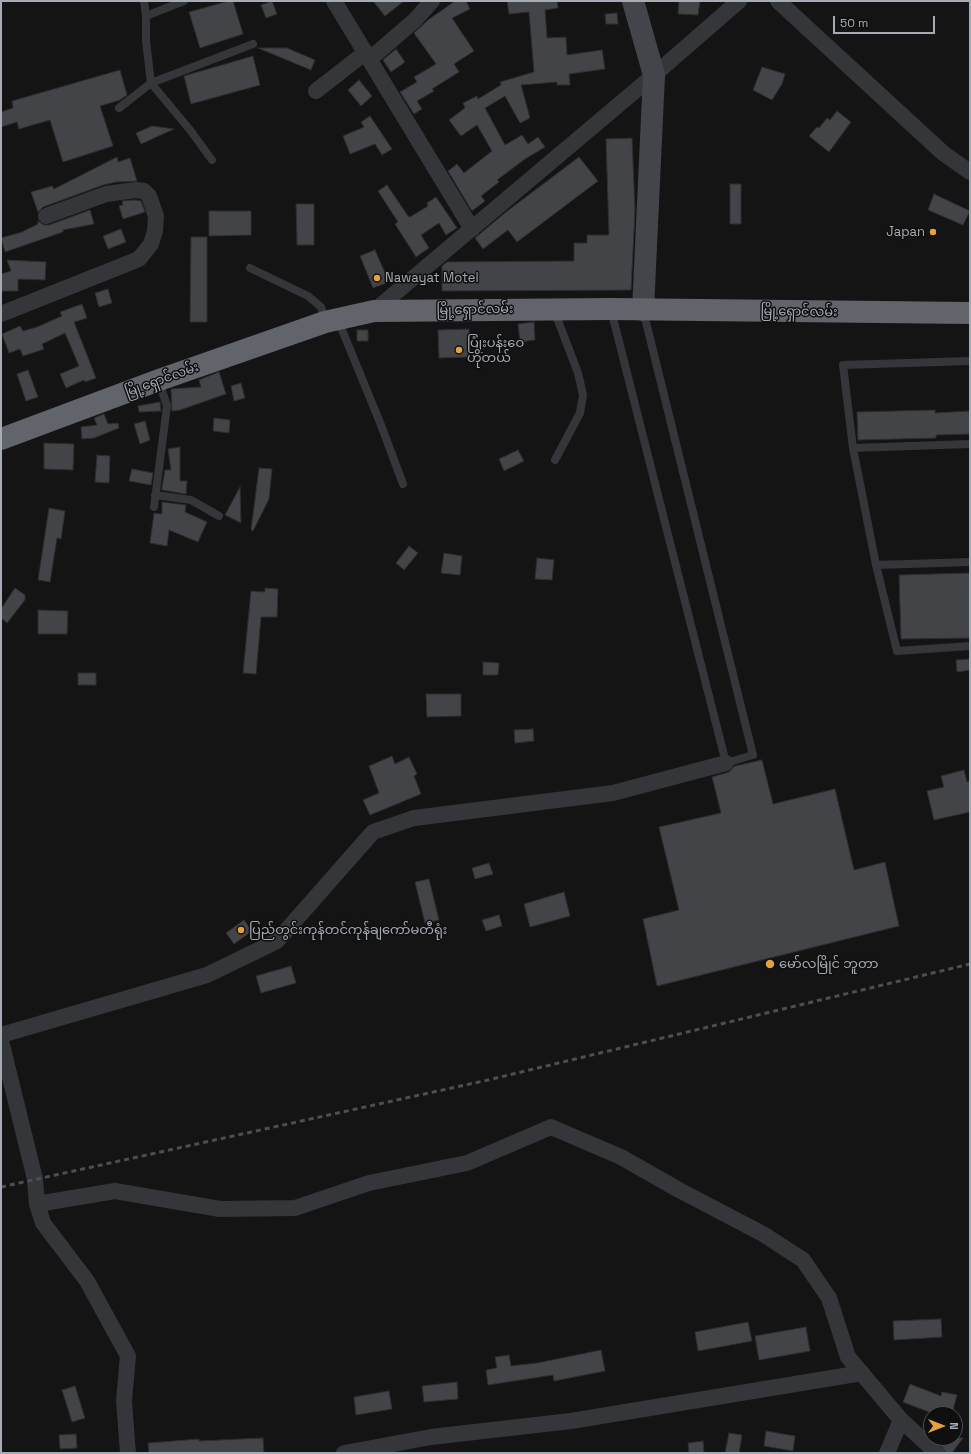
<!DOCTYPE html>
<meta charset="utf-8">
<style>
body{margin:0}
#map{position:relative;width:971px;height:1454px;overflow:hidden;background:#141415;font-family:"Space Grotesk",sans-serif}
canvas{display:block}
.frame{position:absolute;inset:0;border:2px solid #a6acb5;pointer-events:none}
.north{position:absolute;left:923px;top:1406px;width:40px;height:40px;box-sizing:border-box;background:#0f0f10;border:1px solid #4b4e52;border-radius:50%;rotate:90deg;font-size:11px;font-weight:700;line-height:16px;text-align:center;color:#a6acb5}
.north::after{content:'';display:block;margin:auto;width:14px;height:18px;background:#e5a23c;clip-path:polygon(50% 0,100% 100%,50% 72%,0 100%)}
.scale{position:absolute;left:833px;top:16px;width:102px;height:18px;box-sizing:border-box;border:2px solid #a6acb5;border-top:0;padding-left:5px;font-size:12px;line-height:14px;white-space:nowrap;color:#a6acb5;-webkit-text-stroke:3px #0f0f10;paint-order:stroke}
</style>
<div id="map">
<canvas width="971" height="1454"></canvas>
<div class="frame"></div>
<div class="north">N</div>
<div class="scale">50 m</div>
</div>
<script>
const ctx = document.querySelector('canvas').getContext('2d');
ctx.lineJoin = 'round';
function fill(path, color) {
  ctx.fillStyle = color;
  ctx.fill(path, 'evenodd');
}
function toPath(rows) {
  const path = new Path2D();
  for (const r of rows) {
    path.moveTo(r[0], r[1]);
    for (let i = 2; i < r.length; i += 2) path.lineTo(r[i], r[i + 1]);
  }
  return path;
}
function stroke(path, color, width, dash) {
  ctx.strokeStyle = color;
  ctx.lineWidth = width;
  ctx.lineCap = dash ? 'butt' : 'round';
  ctx.setLineDash(dash || []);
  ctx.stroke(path);
}
function write(font, color, halo, rows, align = 'center') {
  ctx.font = font + ' "Space Grotesk","Noto Sans Myanmar",sans-serif';
  ctx.lineWidth = 3;
  ctx.setLineDash([]);
  ctx.textBaseline = 'middle';
  ctx.strokeStyle = halo;
  ctx.fillStyle = color;
  for (const [text, x, y, turn = 0] of rows) {
    ctx.save();
    ctx.translate(x, y);
    ctx.rotate((+turn || 0) * Math.PI / 180);
    ctx.textAlign = isNaN(turn) ? turn : align;
    if (halo) ctx.strokeText(text, 0, 0);
    ctx.fillText(text, 0, 0);
    ctx.restore();
  }
}
const building = toPath([
 [229,1,233,1,243,34,200,48,189,12,229,1],
 [272,1,277,14,266,18,261,5,272,1],
 [373,1,404,1,385,16,373,1],
 [455,1,466,1,470,9,452,18,474,51,454,64,459,72,432,89,434,91,417,101,422,109,414,114,400,92,417,82,414,77,436,64,414,33,428,20,455,1],
 [507,1,557,1,558,8,545,10,547,38,566,37,567,55,602,50,605,69,569,74,570,85,557,85,557,82,521,85,530,118,520,123,505,96,485,108,505,145,522,135,528,144,538,137,545,147,525,159,497,180,499,182,481,196,485,201,472,211,448,171,457,164,464,173,492,151,477,125,461,136,449,120,465,108,463,103,477,96,478,99,501,85,500,82,534,72,529,12,509,14,507,1],
 [679,1,700,1,698,15,678,14,679,1],
 [617,13,618,24,606,24,605,14,617,13],
 [258,48,287,48,315,60,311,70,258,48],
 [396,49,405,62,391,72,383,60,396,49],
 [253,56,260,85,191,104,184,76,253,56],
 [762,67,785,74,782,84,772,100,753,90,762,67],
 [120,70,127,95,120,100,100,106,113,146,63,162,50,120,19,129,17,122,1,127,1,112,13,108,12,101,120,70],
 [359,80,372,96,361,106,348,90,359,80],
 [837,111,851,122,829,152,809,136,817,127,819,128,827,118,830,120,837,111],
 [370,116,392,149,382,155,375,144,350,154,343,136,364,127,361,122,370,116],
 [152,126,174,129,141,144,136,133,152,126],
 [632,138,635,211,631,290,442,291,442,266,447,262,574,261,574,243,587,243,587,235,609,235,606,139,632,138],
 [117,157,118,162,130,158,137,181,116,182,103,185,43,207,38,212,31,192,52,186,54,189,117,157],
 [579,157,598,181,517,242,508,230,483,249,475,238,506,212,579,157],
 [730,184,741,184,741,224,730,224,730,184],
 [387,185,408,216,410,217,428,206,427,203,436,197,457,228,446,235,439,223,421,235,429,248,416,257,395,224,398,222,378,191,387,185],
 [934,194,970,211,963,225,928,210,934,194],
 [136,200,141,201,145,212,123,219,119,206,123,205,122,201,136,200],
 [296,204,314,204,314,245,297,245,296,204],
 [90,210,94,224,63,230,63,232,5,252,1,238,22,232,38,224,38,221,44,225,49,225,90,210],
 [209,211,251,211,251,235,209,236,209,211],
 [121,229,126,242,108,249,103,236,121,229],
 [191,237,207,237,207,322,190,322,191,237],
 [375,250,389,282,373,288,360,256,375,250],
 [7,260,46,262,45,280,18,279,18,291,1,291,1,274,11,271,7,260],
 [108,289,112,303,99,307,95,293,108,289],
 [82,304,87,318,74,322,96,378,85,382,84,380,66,388,60,374,79,366,65,333,42,344,44,349,23,356,20,349,9,353,2,334,20,326,23,331,37,327,62,316,60,312,82,304],
 [534,322,535,340,520,342,518,324,534,322],
 [469,329,470,357,439,358,438,330,469,329],
 [357,330,368,330,368,341,357,341,357,330],
 [28,370,38,397,26,401,17,374,28,370],
 [219,372,226,394,180,410,172,411,171,389,201,387,199,380,219,372],
 [241,383,245,398,234,401,231,386,241,383],
 [160,402,161,411,139,412,138,406,160,402],
 [935,410,935,413,970,411,970,434,936,435,936,438,858,440,857,412,935,410],
 [104,414,108,424,118,423,119,428,94,438,82,439,81,427,97,425,94,418,104,414],
 [214,418,230,420,229,433,213,431,214,418],
 [145,421,150,440,140,444,134,424,145,421],
 [44,443,74,444,73,470,44,469,44,443],
 [180,447,180,481,187,481,186,494,162,490,162,487,165,470,171,470,168,449,180,447],
 [518,450,524,461,504,471,499,459,518,450],
 [97,455,110,456,109,483,95,482,97,455],
 [259,468,272,469,269,499,253,531,251,530,259,468],
 [132,469,153,473,151,485,129,481,132,469],
 [240,487,241,523,225,515,240,487],
 [162,502,186,505,185,512,207,522,198,542,169,530,167,546,150,543,154,513,162,514,162,502],
 [49,508,65,511,61,539,57,538,50,582,38,580,49,508],
 [409,546,418,553,404,570,396,563,409,546],
 [444,553,462,556,460,575,441,573,444,553],
 [537,558,554,560,552,580,535,579,537,558],
 [970,573,970,638,901,639,899,575,970,573],
 [15,588,25,595,25,600,7,623,1,618,1,609,15,588],
 [265,588,278,589,277,617,261,617,256,674,243,673,251,591,265,592,265,588],
 [38,610,68,611,67,634,38,634,38,610],
 [970,659,970,670,957,672,956,660,970,659],
 [483,662,499,663,498,675,483,675,483,662],
 [78,673,96,673,96,685,78,685,78,673],
 [426,694,461,694,461,716,427,717,426,694],
 [533,729,534,741,515,743,514,730,533,729],
 [392,756,395,764,409,757,417,774,414,776,421,794,370,815,363,800,379,793,369,766,392,756],
 [762,760,773,804,835,789,854,870,885,862,899,926,657,986,643,919,679,910,659,827,721,813,712,777,729,772,735,766,762,760],
 [964,770,967,782,970,781,970,812,934,820,927,791,944,787,941,776,964,770],
 [489,863,493,874,475,879,472,868,489,863],
 [429,879,439,920,425,923,415,882,429,879],
 [564,892,570,916,530,927,524,904,564,892],
 [499,915,502,926,486,931,482,920,499,915],
 [244,920,252,931,234,944,226,933,244,920],
 [291,966,296,983,261,993,256,976,291,966],
 [941,1319,942,1337,894,1340,893,1321,941,1319],
 [748,1322,752,1341,698,1351,695,1332,748,1322],
 [806,1327,810,1351,759,1360,755,1336,806,1327],
 [601,1350,605,1371,554,1381,553,1375,488,1385,486,1370,497,1368,495,1357,509,1355,511,1366,537,1363,601,1350],
 [457,1382,458,1399,424,1402,422,1386,457,1382],
 [910,1384,941,1396,942,1392,957,1395,952,1414,934,1414,903,1402,910,1384],
 [75,1386,85,1418,72,1422,62,1390,75,1386],
 [389,1391,392,1409,356,1415,354,1397,389,1391],
 [766,1431,795,1436,793,1451,764,1446,766,1431],
 [729,1433,742,1435,739,1453,725,1453,729,1433],
 [76,1434,77,1448,60,1449,59,1435,76,1434],
 [263,1438,264,1453,149,1453,148,1443,199,1439,199,1441,263,1438],
 [944,1438,963,1438,952,1453,946,1453,940,1443,944,1438],
 [703,1441,704,1453,689,1453,688,1443,703,1441]
]);
fill(building, '#434448');
stroke(building, '#2e2e31', 1);
stroke(toPath([
 [144,1,146,16,146,41,151,83,190,130,212,160],
 [146,16,184,1],
 [119,108,151,83,253,44],
 [250,268,308,296,321,307,325,320],
 [554,310,578,373,583,395,580,413,555,460],
 [611,310,726,763,753,755,643,310],
 [338,320,381,425,403,484],
 [970,361,843,365,853,448,876,565,897,651,970,646],
 [853,448,970,444],
 [155,495,191,500,219,516],
 [154,507,167,406,159,381],
 [876,565,970,562]
]), '#35363a', 8);
stroke(toPath([
 [334,1,472,229],
 [778,1,943,153,970,172],
 [370,59,415,20,432,1],
 [316,91,366,52],
 [374,311,654,75,739,1],
 [1,314,139,259,151,244,155,231,156,216,149,196,144,191,136,190,106,194,46,216],
 [1,1035,207,975,277,941,373,832,414,818,613,793,726,763],
 [1,1041,35,1179,37,1204,43,1223,87,1281,128,1356,124,1401,128,1453],
 [37,1204,115,1191,220,1209,295,1208,369,1183,467,1163,551,1127,621,1157,679,1190,763,1234,803,1260,829,1298,848,1357,901,1420],
 [344,1453,431,1437,571,1421,862,1373],
 [887,1453,901,1420,937,1453]
]), '#35363a', 16);
stroke(toPath([
 [633,1,654,75,643,310]
]), '#43454a', 22);
stroke(toPath([
 [1,439,159,380,325,322,374,311,611,309,970,313]
]), '#61646b', 22);
stroke(toPath([
 [1,1187,488,1080,970,964]
]), '#4c4e53', 3, [5, 4]);
for (const [x, y, r, color] of [
 [933,232,4,"#e5a23c"],
 [377,278,4,"#e5a23c"],
 [459,350,4,"#e5a23c"],
 [241,930,4,"#e5a23c"],
 [770,964,5,"#e5a23c"]
]) {
  const dot = new Path2D();
  dot.arc(x, y, r, 0, 2 * Math.PI);
  ctx.fillStyle = color;
  ctx.fill(dot);
  stroke(dot, '#0f0f10', 1.5);
}
write('13px', '#a6acb5', '#0f0f10', [
 ["Japan",925,232,"right"],
 ["Nawayat Motel",385,278],
 ["ပြုံးပန်းဝေ",467,343],
 ["ဟိုတယ်",467,358],
 ["ပြည်တွင်းကုန်တင်ကုန်ချကော်မတီရုံး",249,930],
 ["မော်လမြိုင် ဘူတာ",779,964]
], 'left');
write('13px', '#a6acb5', '#0f0f10', [
 ["မြို့ရှောင်လမ်း",475,310,-1],
 ["မြို့ရှောင်လမ်း",799,312,1],
 ["မြို့ရှောင်လမ်း",162,380,-20]
]);
</script>
